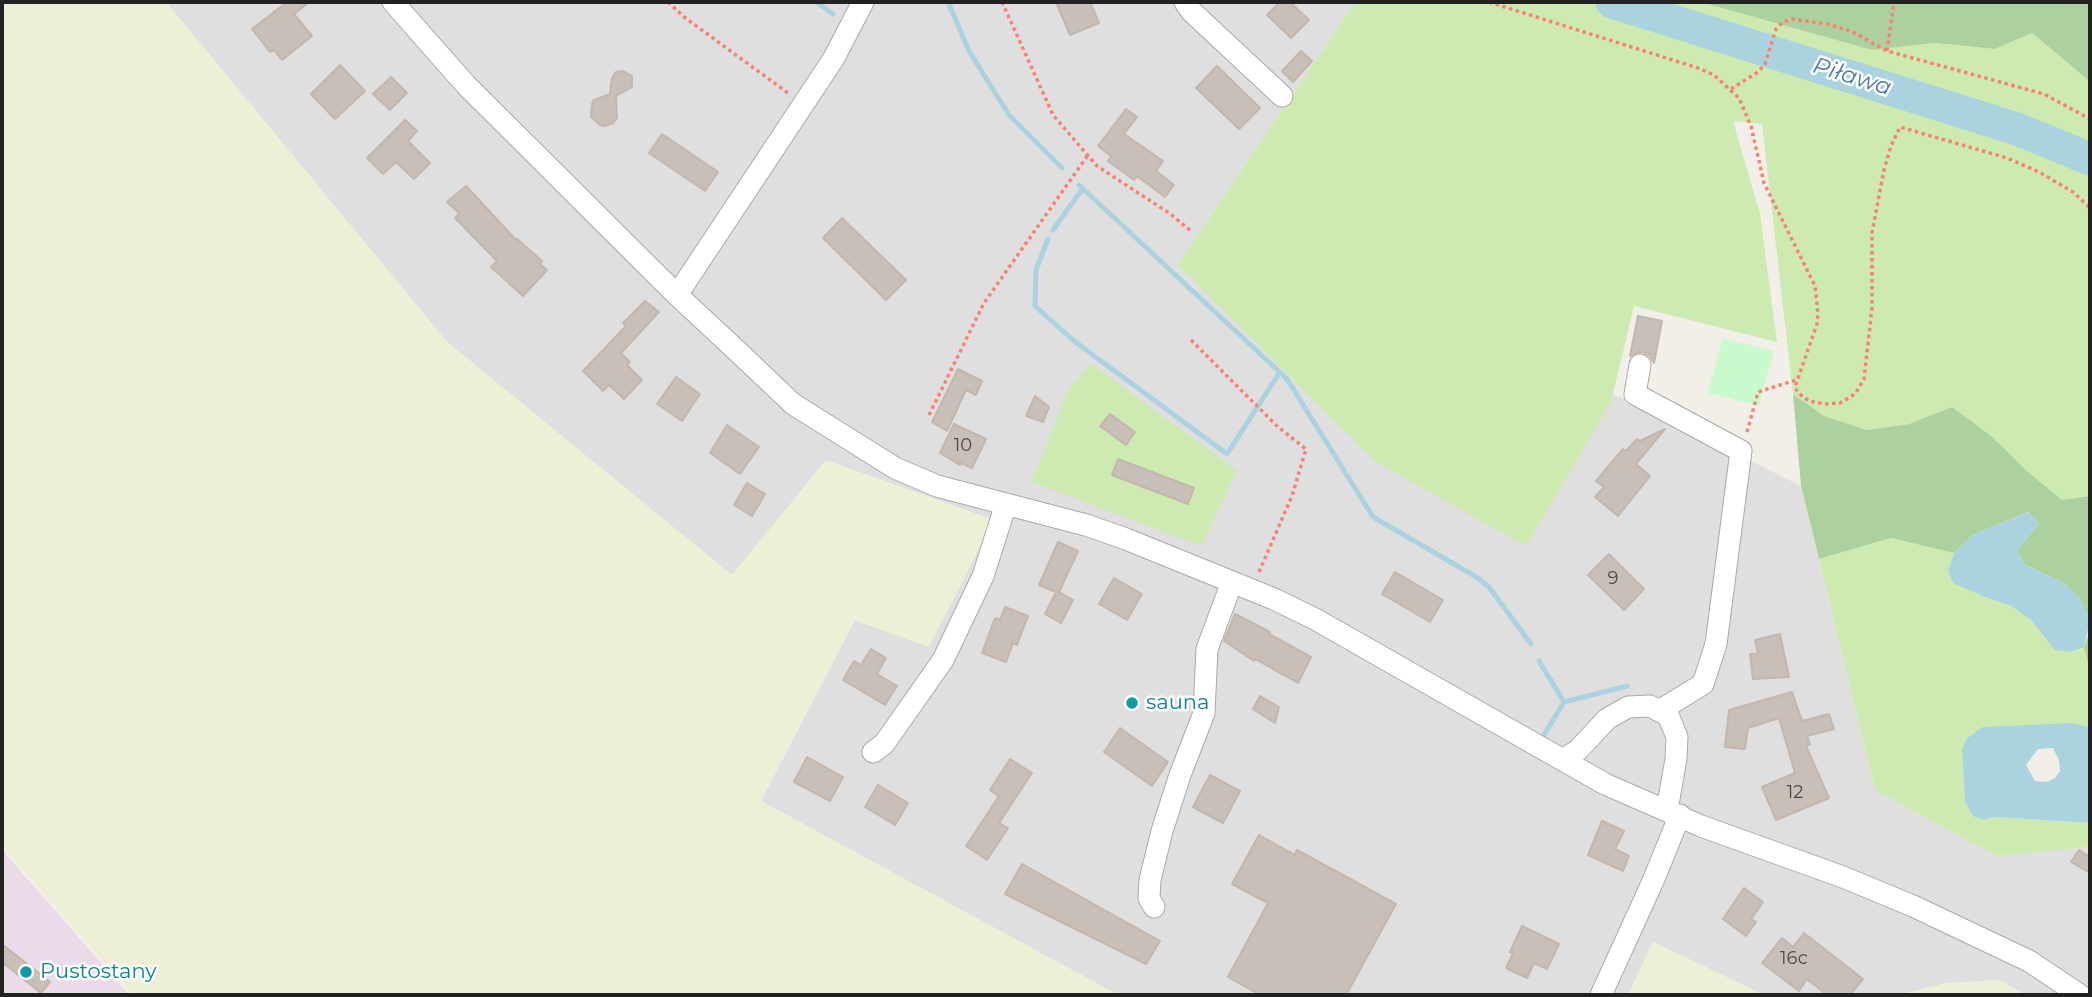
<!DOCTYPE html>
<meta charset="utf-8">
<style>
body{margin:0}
#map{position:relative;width:2092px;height:997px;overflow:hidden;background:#f2efe9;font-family:Montserrat,sans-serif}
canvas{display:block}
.frame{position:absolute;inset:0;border:4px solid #222;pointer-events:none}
</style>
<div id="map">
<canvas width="2092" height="997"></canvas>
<div class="frame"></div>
</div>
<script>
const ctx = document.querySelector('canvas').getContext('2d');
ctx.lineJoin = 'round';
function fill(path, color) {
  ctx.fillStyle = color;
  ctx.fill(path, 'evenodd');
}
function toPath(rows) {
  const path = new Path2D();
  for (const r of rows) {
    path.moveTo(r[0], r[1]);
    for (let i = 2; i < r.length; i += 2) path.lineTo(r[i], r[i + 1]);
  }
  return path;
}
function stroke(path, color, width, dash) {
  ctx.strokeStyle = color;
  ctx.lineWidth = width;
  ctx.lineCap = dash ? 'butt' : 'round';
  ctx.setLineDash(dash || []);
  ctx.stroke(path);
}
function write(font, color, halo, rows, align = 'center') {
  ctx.font = font + ' Montserrat,sans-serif';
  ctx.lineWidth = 5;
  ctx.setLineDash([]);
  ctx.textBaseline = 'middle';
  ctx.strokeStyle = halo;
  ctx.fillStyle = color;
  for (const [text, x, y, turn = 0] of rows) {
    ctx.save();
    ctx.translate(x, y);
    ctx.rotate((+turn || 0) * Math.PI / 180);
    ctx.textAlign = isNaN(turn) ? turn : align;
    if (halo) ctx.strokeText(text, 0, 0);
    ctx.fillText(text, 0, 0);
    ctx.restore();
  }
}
fill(toPath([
 [166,2,1355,2,1178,265,1412,332,1632,401,1801,486,1875,790,1997,856,2090,847,2090,995,2025,995,2000,980,1947,983,1899,995,1764,995,1653,942,1628,995,1118,995,761,801,855,620,826,460,732,576,447,342]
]), '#e0dfdf');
fill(toPath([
 [2,850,129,995,2,995]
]), '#ebdbe8');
fill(toPath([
 [2,2,166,2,447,342,732,575,826,460,994,520,929,647,854,620,761,801,1118,995,133,995,2,846],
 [1653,942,1764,995,1628,995],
 [2000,980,2025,995,1899,995,1947,983]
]), '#eef0d5');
fill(toPath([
 [1355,2,1700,2,1872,50,1935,43,1995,49,2032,33,2088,80,2090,86,2090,496,2062,500,1952,407,1909,424,1867,430,1824,416,1793,394,1762,124,1733,121,1760,214,1777,342,1634,306,1611,402,1526,546,1376,462,1178,265],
 [1090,363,1237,471,1201,546,1032,482,1068,391],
 [1891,538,1954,553,1948,571,1985,597,2011,606,2031,620,2047,640,2071,652,2084,647,2090,672,2090,733,2088,727,1974,733,1967,738,1962,749,1965,802,1984,820,1995,817,2090,823,2090,847,1997,856,1875,790,1819,559]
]), '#cdebb0');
fill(toPath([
 [1700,2,2090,2,2090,86,2088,80,2032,33,1995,49,1935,43,1872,50],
 [1793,394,1824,416,1867,430,1909,424,1952,407,1991,436,2026,470,2062,500,2090,496,2090,672,2084,647,2089,633,2065,584,2024,564,2017,550,2039,523,2028,512,1973,535,1954,553,1891,538,1819,559,1801,486]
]), '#add19e');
fill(toPath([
 [1723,338,1774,351,1759,406,1708,393]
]), '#c8facc');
fill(toPath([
 [2028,512,2039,523,2017,550,2024,564,2065,584,2081,600,2090,620,2084,647,2071,652,2055,650,2031,620,2011,606,1985,597,1953,583,1948,571,1954,553,1973,535],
 [2072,723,2088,727,2090,733,2090,823,1995,817,1984,820,1973,816,1965,802,1962,749,1967,738,1983,727],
 [2053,748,2059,760,2060,771,2055,778,2047,782,2035,781,2026,765,2038,749]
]), '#aad3df');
stroke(toPath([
 [480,2,482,2],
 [816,2,833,14],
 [948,2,969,51,1009,115,1062,168],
 [1079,185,1287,379,1373,517,1478,578,1489,587,1531,644],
 [1053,230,1083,188],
 [1048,239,1036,270,1035,306,1074,341,1227,454,1280,372],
 [1539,661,1564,702,1627,686],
 [1544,735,1564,702]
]), '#aad3df', 5);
stroke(toPath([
 [1612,2,2017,129,2090,159]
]), '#aad3df', 33);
const building = toPath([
 [287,2,309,2,294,14,312,36,282,60,274,50,270,52,252,29,287,2],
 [1056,2,1090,2,1099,23,1070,35,1056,2],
 [1280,2,1290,2,1309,20,1291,38,1267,15,1280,2],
 [1301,51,1312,61,1293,82,1282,71,1301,51],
 [340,65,365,91,335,119,311,94,340,65],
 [1217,66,1260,108,1239,129,1196,88,1217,66],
 [623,71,632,76,632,87,616,96,617,118,613,123,605,126,600,125,591,117,592,104,594,100,610,94,612,78,616,72,623,71],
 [391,77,407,93,390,110,373,94,391,77],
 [1126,109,1137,117,1124,134,1163,161,1156,171,1174,185,1165,197,1137,176,1134,180,1108,161,1111,156,1098,146,1126,109],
 [405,120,417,131,408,141,430,163,414,179,396,162,383,174,367,158,405,120],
 [662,134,718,172,705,191,649,153,662,134],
 [466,186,516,240,517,239,542,261,540,264,547,270,523,296,491,267,497,261,455,218,459,213,447,202,466,186],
 [842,218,906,280,886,300,823,238,842,218],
 [645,301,659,312,621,353,630,362,627,365,642,380,624,399,609,385,603,391,583,371,626,326,623,323,645,301],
 [1638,316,1662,321,1654,363,1649,355,1643,352,1636,353,1630,356,1638,316],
 [958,369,982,381,976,395,966,390,947,431,932,422,958,369],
 [676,377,700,394,682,421,657,404,676,377],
 [1035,396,1049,407,1043,422,1026,416,1035,396],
 [1110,414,1135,432,1126,445,1100,426,1110,414],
 [954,424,986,439,972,468,961,463,960,465,940,453,954,424],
 [727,425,759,447,740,474,710,453,727,425],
 [1665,429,1636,464,1650,476,1618,516,1595,497,1604,487,1596,481,1623,449,1626,451,1637,439,1640,441,1665,429],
 [1118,459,1194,488,1188,504,1112,475,1118,459],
 [747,483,765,494,752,516,734,505,747,483],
 [1058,542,1078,551,1059,592,1073,600,1061,623,1045,614,1056,592,1039,585,1058,542],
 [1609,554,1644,589,1624,610,1588,575,1609,554],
 [1395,572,1443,600,1430,622,1382,594,1395,572],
 [1114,578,1142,594,1127,620,1099,604,1114,578],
 [1005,607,1028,616,1017,645,1013,643,1006,662,982,653,995,618,1000,620,1005,607],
 [1235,614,1270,632,1269,634,1311,657,1298,683,1255,659,1254,661,1224,641,1235,614],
 [1780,634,1789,677,1753,679,1750,654,1758,654,1755,640,1780,634],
 [871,649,886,658,877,674,897,686,885,705,843,680,854,661,861,665,871,649],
 [1792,692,1802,721,1829,714,1834,729,1807,736,1810,744,1806,746,1829,798,1776,820,1762,787,1795,773,1779,718,1748,728,1745,749,1725,747,1729,710,1792,692],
 [1260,696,1279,707,1275,723,1253,709,1260,696],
 [1120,728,1168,762,1152,786,1104,752,1120,728],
 [807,757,843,777,830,801,794,782,807,757],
 [1010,759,1032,773,999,823,1008,828,987,860,966,846,999,796,990,790,1010,759],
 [1210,775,1240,791,1223,823,1193,807,1210,775],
 [878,785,908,803,895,825,865,807,878,785],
 [1602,821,1624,831,1615,849,1629,856,1623,871,1588,855,1602,821],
 [1259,835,1295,855,1297,850,1396,904,1346,995,1260,995,1228,977,1268,903,1232,884,1259,835],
 [2079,850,2090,857,2090,873,2071,862,2079,850],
 [1022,864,1160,941,1146,964,1005,894,1022,864],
 [1744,888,1763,902,1751,919,1756,922,1746,936,1723,919,1744,888],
 [1522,926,1559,944,1547,969,1534,963,1527,978,1506,968,1513,953,1510,952,1522,926],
 [1804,933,1863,979,1850,995,1827,995,1807,979,1799,991,1762,963,1782,938,1793,947,1804,933],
 [2,944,50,982,41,993,2,962,2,944]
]);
fill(building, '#c7bfb8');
stroke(building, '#c4b6ab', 2);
const minor = toPath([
 [393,2,466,85,677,295,734,348,793,404,895,468,937,486,1086,525,1126,539,1274,599,1315,619,1605,784,1701,826,1843,877,1913,906,2029,961,2080,995],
 [1185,2,1191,11,1282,96],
 [677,295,834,58,863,2],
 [1640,365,1635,394,1741,451,1716,644,1703,684,1659,711],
 [873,752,884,744,943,660,983,576,1006,504],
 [1563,760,1578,750,1607,719,1628,707,1650,706,1668,715,1677,737,1676,759,1667,810],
 [1154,907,1149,898,1150,880,1162,831,1180,775,1204,713,1207,649,1232,582],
 [1601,995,1653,881,1680,815]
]);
stroke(minor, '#a9a9a9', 23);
stroke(toPath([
 [668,2,684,17,788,93],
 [1002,2,1053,115,1097,166,1169,213,1191,231],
 [1489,2,1698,68,1714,75,1739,98,1751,126,1764,183,1815,286,1818,314,1817,324,1795,387,1798,393,1809,401,1825,404,1840,403,1855,394,1864,379,1872,308,1872,233,1884,170,1891,146,1900,127,2007,158,2039,172,2073,192,2090,208],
 [1887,51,1894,2],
 [1731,89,1758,72,1765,64,1776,29,1783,22,1792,19,1827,24,1851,31,1887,51,2044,94,2090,119],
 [1191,340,1278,427,1306,449,1292,496,1259,572],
 [929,415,984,303,1088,155],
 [1747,432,1758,392,1796,380]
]), '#fa8072', 3.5, [3.5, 3.5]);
stroke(minor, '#fff', 21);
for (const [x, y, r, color] of [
 [1132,703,7,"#0f9aa8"],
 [26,972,7,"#0f9aa8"]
]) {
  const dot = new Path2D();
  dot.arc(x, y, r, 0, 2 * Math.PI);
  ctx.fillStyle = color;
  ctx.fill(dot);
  stroke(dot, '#fff', 2.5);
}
write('18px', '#4b4948', null, [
 ["10",963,446],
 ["9",1613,579],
 ["12",1795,793],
 ["16c",1794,959]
]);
write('21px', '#0d838f', '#fff', [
 ["sauna",1146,703],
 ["Pustostany",40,972]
], 'left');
write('italic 23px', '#4a7aab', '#fff', [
 ["Piława",1852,77,17]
]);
</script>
